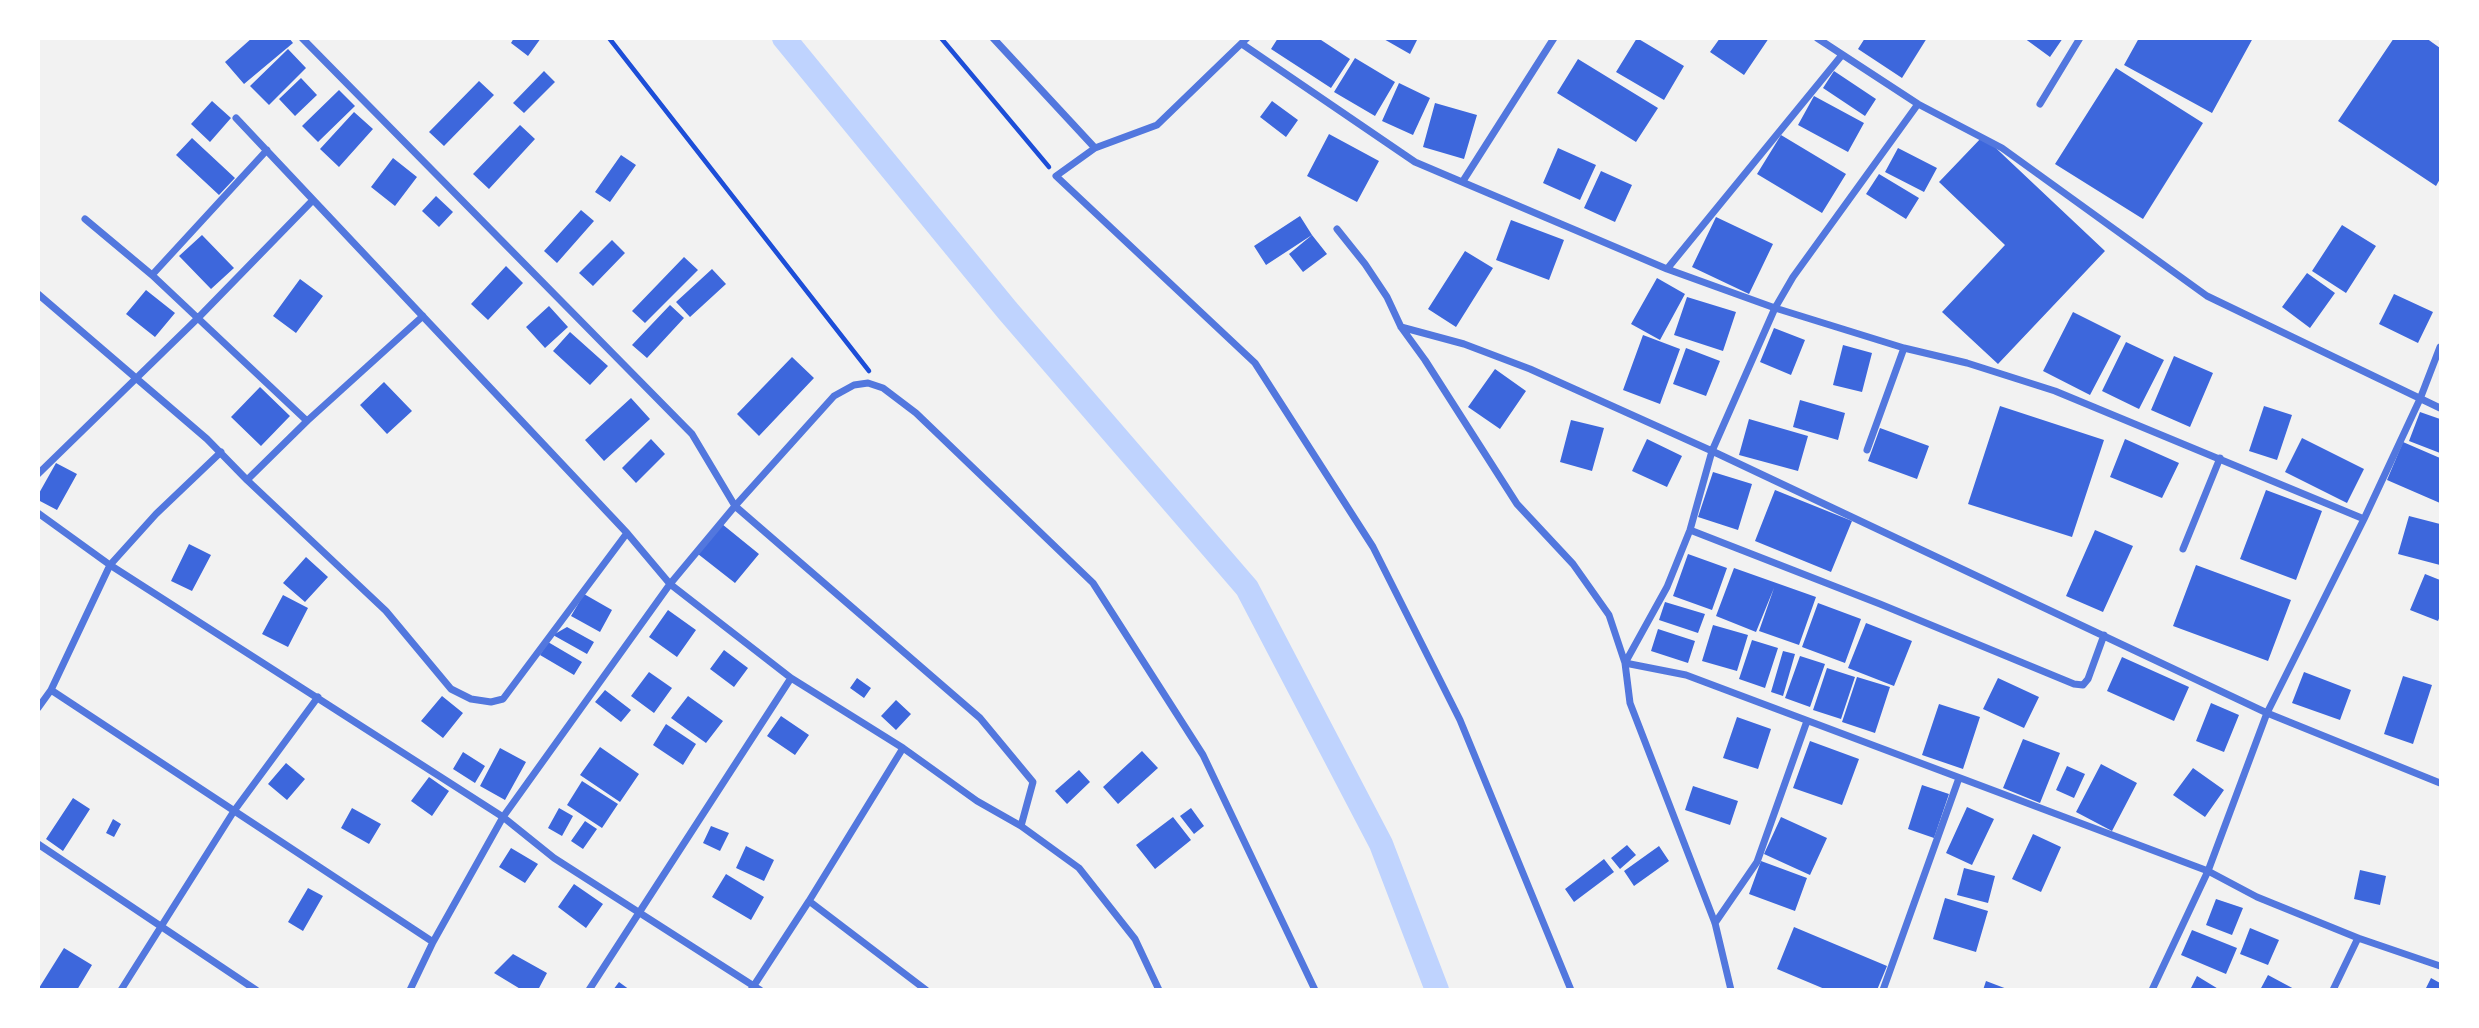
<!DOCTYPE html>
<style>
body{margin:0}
#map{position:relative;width:2479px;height:1028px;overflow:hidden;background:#f2f2f2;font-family:Figtree,sans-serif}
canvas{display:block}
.frame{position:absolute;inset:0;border:40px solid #fff;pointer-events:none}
</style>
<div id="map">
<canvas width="2479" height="1028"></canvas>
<div class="frame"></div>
</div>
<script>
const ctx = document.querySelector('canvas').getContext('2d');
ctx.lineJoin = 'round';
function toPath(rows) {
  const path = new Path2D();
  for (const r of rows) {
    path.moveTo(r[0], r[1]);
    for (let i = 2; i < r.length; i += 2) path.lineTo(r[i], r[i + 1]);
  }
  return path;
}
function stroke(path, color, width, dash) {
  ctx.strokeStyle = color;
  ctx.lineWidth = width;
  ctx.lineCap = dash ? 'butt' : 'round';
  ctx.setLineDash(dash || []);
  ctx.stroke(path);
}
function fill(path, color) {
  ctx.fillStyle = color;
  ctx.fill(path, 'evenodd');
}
stroke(toPath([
 [784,38,1007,310,1247,588,1381,844,1437,990]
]), '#bfd3fe', 24);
fill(toPath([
 [252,38,289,38,293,43,244,84,225,62],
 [514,38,541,38,528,56,511,43],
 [1278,38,1318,38,1350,59,1331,88,1271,49],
 [1382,38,1418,38,1410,54],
 [1637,38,1684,66,1664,100,1616,72],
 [1720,38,1769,38,1744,75,1710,52],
 [1865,38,1927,38,1902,78,1858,49],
 [2024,38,2063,38,2050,57],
 [2139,38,2253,38,2212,113,2124,65],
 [2394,38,2426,38,2440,48,2440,179,2436,186,2338,121],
 [288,49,306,68,269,105,250,86],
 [1355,58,1395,82,1375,116,1334,92],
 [1578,59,1658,108,1636,142,1557,93],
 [2116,68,2203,123,2143,219,2055,164],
 [544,71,555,82,524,113,513,103],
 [1834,71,1876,99,1865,116,1823,88],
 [301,78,317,95,295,116,279,99],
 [479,81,494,95,444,146,429,132],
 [1399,83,1430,98,1413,135,1382,121],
 [339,90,355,106,318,142,302,126],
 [1814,96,1864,123,1848,152,1798,125],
 [212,101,231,118,210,142,191,124],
 [1272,101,1298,120,1286,137,1260,117],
 [1435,103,1477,115,1464,159,1423,147],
 [354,112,373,129,339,167,320,149],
 [520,125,535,139,489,189,473,174],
 [1329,134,1379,161,1357,202,1307,176],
 [1781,135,1846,174,1822,213,1757,174],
 [1983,136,2105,251,1998,364,1942,312,2005,245,1939,182],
 [192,138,235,178,219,195,176,155],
 [1558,148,1596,165,1580,200,1543,183],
 [1898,148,1937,168,1924,192,1885,172],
 [621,155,636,165,610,202,595,192],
 [393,158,417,177,395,206,371,187],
 [1601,171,1632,185,1615,222,1584,208],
 [1879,174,1919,198,1906,219,1866,194],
 [436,196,453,212,439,227,422,211],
 [581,210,594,221,557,263,544,251],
 [1300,216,1312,235,1266,265,1254,246],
 [1716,217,1773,244,1749,294,1692,267],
 [1511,220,1564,240,1549,280,1496,260],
 [2342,225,2376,246,2346,293,2312,271],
 [202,235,234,268,211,289,179,256],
 [1312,235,1327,254,1303,272,1289,254],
 [612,240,625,253,593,286,579,273],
 [1465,251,1493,268,1456,327,1428,309],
 [684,257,698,270,645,323,632,311],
 [506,266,523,283,488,320,471,304],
 [712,269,726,284,690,317,676,302],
 [2307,273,2335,293,2310,328,2282,307],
 [1657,278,1685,294,1660,340,1631,324],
 [300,279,323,296,296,333,273,316],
 [146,290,175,313,155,337,126,314],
 [2394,294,2433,312,2418,343,2379,324],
 [1687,297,1736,312,1723,351,1674,335],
 [670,305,684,318,647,358,632,345],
 [549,306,568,327,545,348,526,327],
 [2073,312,2121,336,2090,395,2043,371],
 [1774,328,1805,340,1791,375,1760,362],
 [570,332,608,366,590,385,553,351],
 [1643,335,1680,349,1660,404,1623,390],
 [2126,342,2164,360,2139,409,2102,391],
 [1843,345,1872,353,1862,392,1833,385],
 [1686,348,1720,361,1706,396,1673,384],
 [2174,356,2213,373,2190,427,2151,410],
 [792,357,814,378,759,436,737,414],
 [1495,369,1526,391,1500,429,1468,407],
 [384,382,412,411,387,434,360,405],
 [260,387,290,416,261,446,231,417],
 [631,398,650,419,604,461,585,440],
 [1800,400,1845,413,1838,440,1793,427],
 [2000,406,2104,440,2072,537,1968,504],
 [2264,406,2292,415,2277,460,2249,451],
 [2420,412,2440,419,2440,453,2409,441],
 [1749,419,1808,436,1798,471,1739,455],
 [1571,420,1604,428,1592,471,1560,462],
 [1880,428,1929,446,1917,479,1868,461],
 [2302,438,2364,469,2347,503,2285,472],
 [651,439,665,454,636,483,622,468],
 [1647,439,1682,456,1667,487,1632,471],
 [2125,439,2179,463,2162,498,2110,477],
 [2403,442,2440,458,2440,503,2387,480],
 [56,463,77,474,57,510,38,500,38,495],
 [1713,472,1752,484,1738,530,1698,517],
 [1775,490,1852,521,1831,572,1755,541],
 [2266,490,2322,511,2296,580,2240,559],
 [2409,516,2440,524,2440,565,2398,554],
 [722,524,759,554,735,583,698,554],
 [2095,530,2133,546,2103,612,2066,596],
 [189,544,211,555,192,591,171,581],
 [1688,554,1727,568,1712,610,1673,596],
 [306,557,328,577,305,602,283,583],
 [2196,565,2291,600,2268,661,2173,626],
 [1734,568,1816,597,1799,645,1759,631,1774,588,1756,632,1716,616],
 [2425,574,2440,580,2440,616,2438,621,2410,610],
 [584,594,612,610,600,632,571,616],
 [283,595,308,608,288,647,262,634],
 [1665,602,1705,614,1698,633,1659,620],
 [1818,603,1861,619,1845,663,1802,647],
 [668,610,696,630,677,657,649,637],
 [1866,623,1912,641,1894,686,1848,668],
 [1713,625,1748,635,1737,671,1702,661],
 [567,627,594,642,587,654,553,635],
 [1658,629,1695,641,1688,663,1651,651],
 [1752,640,1778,648,1765,688,1739,679],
 [548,642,582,662,574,675,540,655],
 [724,650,748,668,734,687,710,669],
 [1783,651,1795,654,1783,696,1771,692],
 [1800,656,1825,664,1810,707,1785,698],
 [2122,657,2189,687,2174,721,2107,691],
 [1827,668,1855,677,1841,719,1813,710],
 [649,672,672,688,654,713,631,696],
 [2304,672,2351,690,2340,720,2292,703],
 [2403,676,2432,685,2413,744,2384,734],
 [1857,677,1890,687,1875,733,1842,722],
 [857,678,871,688,864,698,850,688],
 [1998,678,2039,697,2024,728,1983,709],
 [605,690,631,710,621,722,595,702],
 [442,696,463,713,443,738,421,721],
 [688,696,723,721,706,743,671,718],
 [896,700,911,714,896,730,881,716],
 [2211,703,2239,715,2224,752,2196,741],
 [1939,704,1980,717,1963,769,1922,755],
 [781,716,809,735,795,755,767,736],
 [1737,717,1771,729,1758,769,1723,758],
 [666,724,696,744,683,765,653,745],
 [2023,739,2060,753,2040,803,2003,788],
 [1810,741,1859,759,1842,805,1793,788],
 [600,747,639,774,620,802,580,775],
 [500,748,526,762,505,800,480,786],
 [1142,751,1158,768,1118,804,1103,787],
 [463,752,485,766,475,783,453,769],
 [286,763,305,779,287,800,268,784],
 [2101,764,2137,783,2112,831,2076,812],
 [2067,766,2085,774,2074,798,2056,790],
 [2193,768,2224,790,2205,817,2173,795],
 [1079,770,1090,782,1067,804,1055,791],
 [429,777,449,791,432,816,411,801],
 [582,781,618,804,602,828,567,805],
 [1922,785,1949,794,1934,838,1908,829],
 [1693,786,1738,801,1730,825,1685,810],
 [73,798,90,809,63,851,46,839],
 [1967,807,1994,819,1972,865,1946,853],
 [352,808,381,824,369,844,341,828],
 [559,808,573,816,562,836,548,828],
 [1191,808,1204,826,1194,834,1180,816],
 [1173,817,1191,840,1155,869,1136,845],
 [1781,817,1827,838,1810,875,1764,854],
 [113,819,121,824,114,837,106,833],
 [585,821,597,829,583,849,571,841],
 [711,826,729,833,720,851,703,843],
 [2033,834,2061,847,2041,892,2012,879],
 [1627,845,1636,855,1620,869,1611,858],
 [746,846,774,860,764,881,736,868],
 [1659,846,1669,861,1634,886,1624,871],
 [511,848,538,864,525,883,499,867],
 [1604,859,1614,872,1574,902,1565,889],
 [1761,861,1807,878,1795,911,1749,894],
 [1964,868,1995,876,1988,903,1957,895],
 [2360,870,2386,876,2380,905,2354,899],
 [726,874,764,897,751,920,712,897],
 [574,884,603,904,586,928,558,907],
 [308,888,323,896,303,931,288,922],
 [1945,898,1988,911,1976,952,1933,939],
 [2216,899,2243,908,2232,935,2206,925],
 [1794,927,1887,966,1877,990,1827,990,1777,969],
 [2250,928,2279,940,2268,965,2240,954],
 [2192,930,2237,948,2226,974,2181,955],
 [64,948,92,965,77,990,41,990,39,988],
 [513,954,547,973,538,990,522,990,494,973],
 [2268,975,2296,990,2260,990],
 [2197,976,2220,990,2190,990],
 [2431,978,2440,983,2440,990,2425,990],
 [1986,981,2007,989,2007,990,1983,990],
 [619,982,630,990,613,990]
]), '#3d67dc');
stroke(toPath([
 [609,38,869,371],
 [941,38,1049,167]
]), '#1d4ed8', 4.5);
stroke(toPath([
 [302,38,692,434,735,506,980,718,1033,782,1021,826,1079,868,1135,939,1159,990],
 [993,38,1095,148,1056,176,1255,363,1373,547,1460,720,1571,990],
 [1817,38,1918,104,2002,148,2207,296,2440,408],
 [1242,44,1415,162,1667,269,1842,55],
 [1918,104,1793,277,1775,308,1712,451,2267,713,2440,783],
 [2040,104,2080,38],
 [236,118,627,533,670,584,791,678,903,748,977,801,1021,826],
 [1095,148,1157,125,1247,38],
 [1463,181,1554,38],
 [85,219,152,275,307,421],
 [1337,229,1365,264,1387,297,1401,327,1425,360,1517,504,1573,564,1609,615,1625,663,1667,587,1690,530,1712,451,1530,369,1464,344,1401,327],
 [1667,269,1775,308,1904,348,1967,363,2055,391,2364,519],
 [152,275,267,150],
 [38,294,207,439,247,480,386,611,451,689,471,699,491,702,503,699,627,533],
 [1867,450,1904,348],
 [38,474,198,318,313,200],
 [247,480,307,421,423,316],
 [38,513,110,565,503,817,554,858,760,990],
 [1690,530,1880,604,2074,684,2083,685,2088,679,2104,635],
 [2183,549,2220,458],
 [51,690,433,942],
 [38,708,51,690,110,565,156,514,221,452],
 [38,844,256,990],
 [809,901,926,990],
 [1715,923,1757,862,1807,721],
 [121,990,234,811,318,697],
 [410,990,433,942,503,817,670,584,735,506,834,396,854,385,868,383,883,388,916,413,1093,583,1203,755,1315,990],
 [589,990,791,678],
 [751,990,809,901,903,748],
 [1731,990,1715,923,1630,703,1625,663,1686,675,2208,871,2257,897,2358,938,2440,966],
 [1883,990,1959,778],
 [2152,990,2208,871,2267,713,2364,519,2420,399,2440,347],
 [2333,990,2358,938]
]), '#5277de', 7);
</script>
